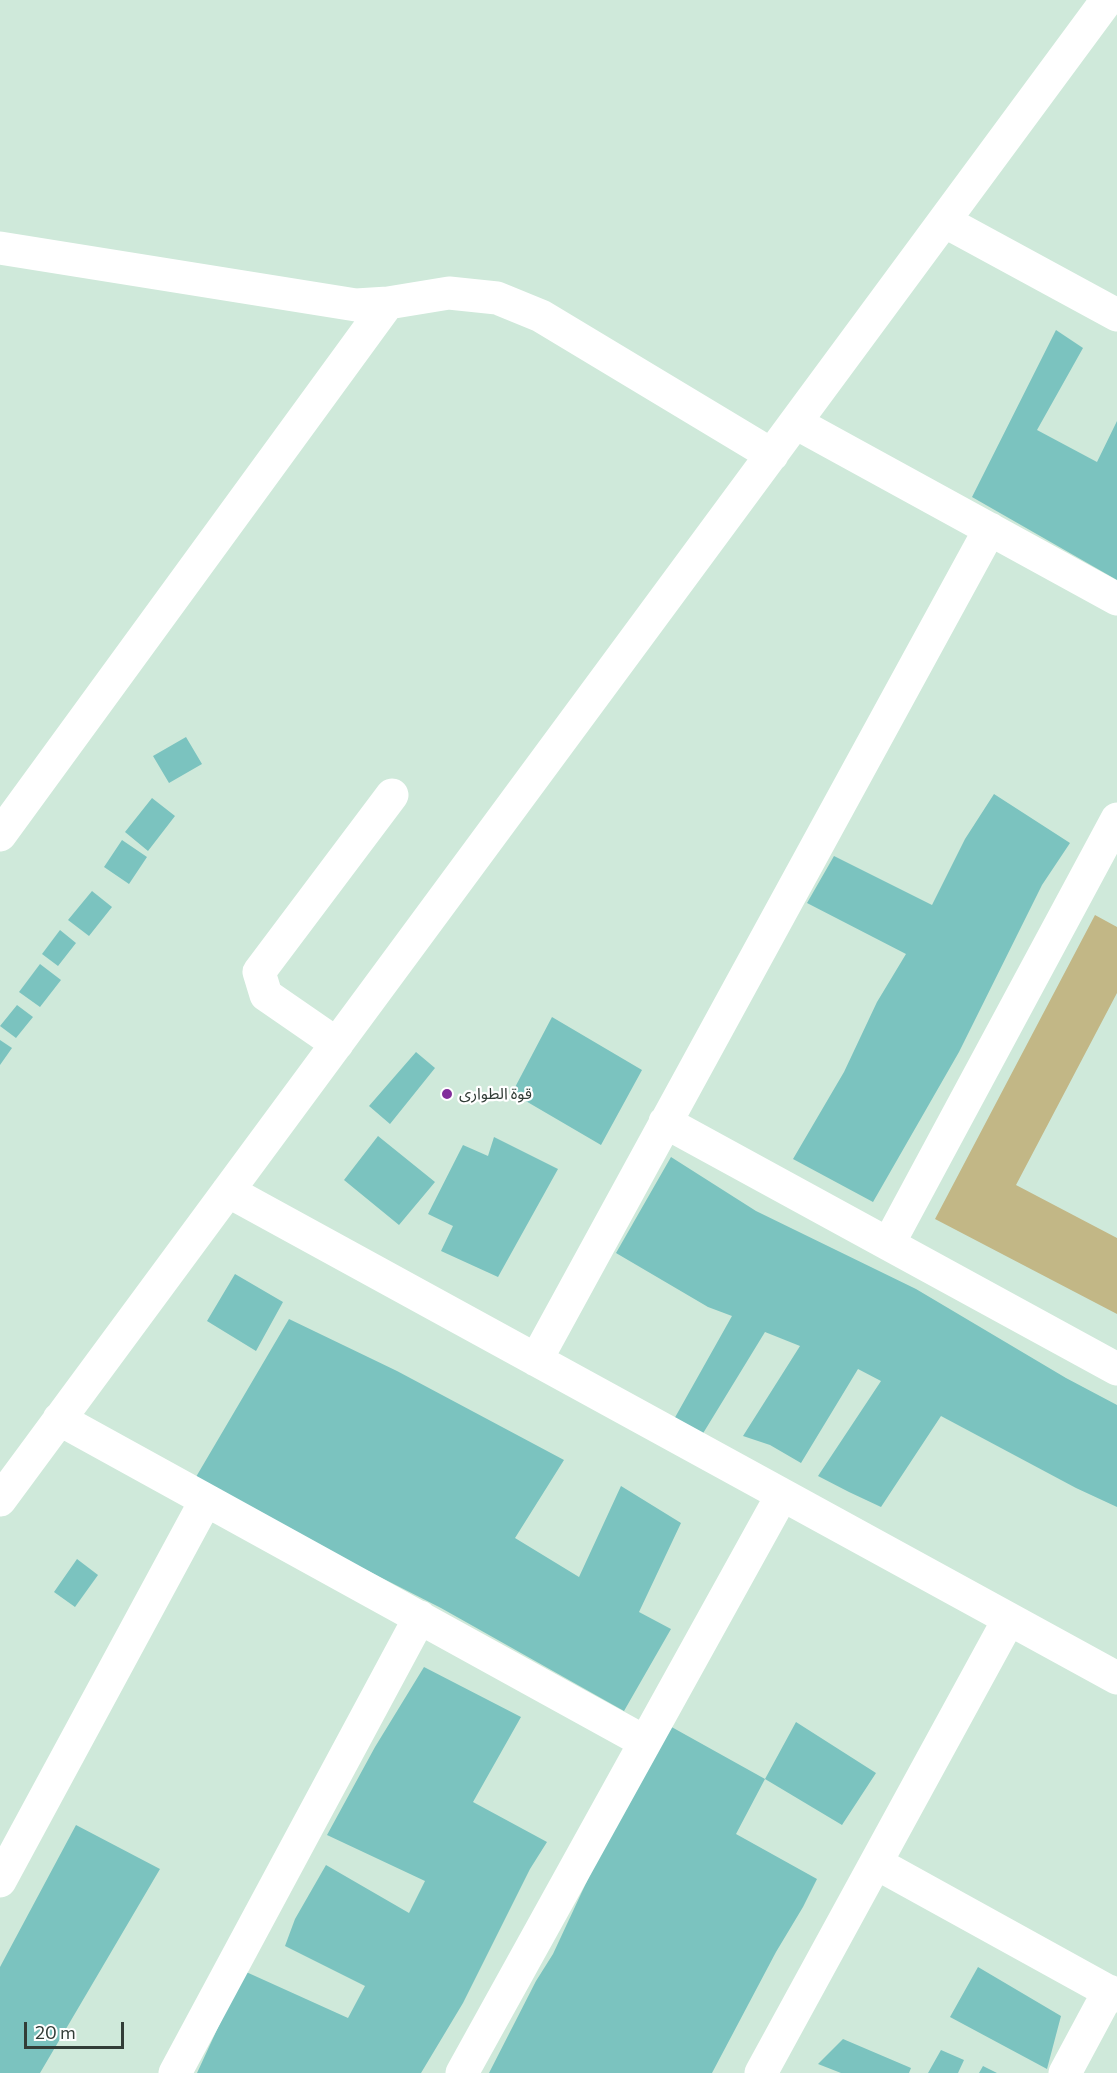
<!DOCTYPE html>
<meta charset="utf-8">
<style>
body{margin:0}
#map{position:relative;width:1117px;height:2073px;overflow:hidden;background:#cfe9da;font-family:Commissioner,sans-serif}
canvas{display:block}
.scale{position:absolute;left:24px;top:2022px;width:100px;height:27px;box-sizing:border-box;border:3px solid #323d37;border-top:0;padding-left:8px;font-size:18px;line-height:21px;white-space:nowrap;color:#323d37;-webkit-text-stroke:4px #fff;paint-order:stroke}
</style>
<div id="map">
<canvas width="1117" height="2073"></canvas>
<div class="scale">20 m</div>
</div>
<script>
const ctx = document.querySelector('canvas').getContext('2d');
ctx.lineJoin = 'round';
function fill(path, color) {
  ctx.fillStyle = color;
  ctx.fill(path, 'evenodd');
}
function toPath(rows) {
  const path = new Path2D();
  for (const r of rows) {
    path.moveTo(r[0], r[1]);
    for (let i = 2; i < r.length; i += 2) path.lineTo(r[i], r[i + 1]);
  }
  return path;
}
function stroke(path, color, width, dash) {
  ctx.strokeStyle = color;
  ctx.lineWidth = width;
  ctx.lineCap = dash ? 'butt' : 'round';
  ctx.setLineDash(dash || []);
  ctx.stroke(path);
}
function write(font, color, halo, rows, align = 'center') {
  ctx.font = font + ' Commissioner,"Noto Sans Arabic",sans-serif';
  ctx.lineWidth = 4.5;
  ctx.setLineDash([]);
  ctx.textBaseline = 'middle';
  ctx.strokeStyle = halo;
  ctx.fillStyle = color;
  for (const [text, x, y, turn = 0] of rows) {
    ctx.save();
    ctx.translate(x, y);
    ctx.rotate((+turn || 0) * Math.PI / 180);
    ctx.textAlign = isNaN(turn) ? turn : align;
    if (halo) ctx.strokeText(text, 0, 0);
    ctx.fillText(text, 0, 0);
    ctx.restore();
  }
}
fill(toPath([
 [1095,915,1117,927,1117,993,1016,1185,1117,1238,1117,1314,935,1219]
]), '#c2b786');
fill(toPath([
 [1056,330,1083,348,1037,430,1097,462,1117,421,1117,580,972,497],
 [186,737,202,764,169,783,153,756],
 [994,794,1070,843,1042,885,959,1052,873,1202,793,1159,844,1072,877,1002,906,954,807,903,834,856,932,905,965,839],
 [152,798,175,816,148,851,125,832],
 [122,840,147,857,129,884,104,867],
 [92,891,112,907,89,936,68,920],
 [60,930,76,943,58,966,42,954],
 [40,964,61,980,40,1007,19,992],
 [17,1005,33,1017,16,1038,0,1026],
 [552,1017,642,1070,601,1145,512,1093],
 [0,1040,12,1048,0,1065],
 [416,1052,435,1068,390,1124,369,1106],
 [378,1136,435,1182,399,1225,344,1180],
 [494,1137,558,1169,498,1277,441,1251,453,1226,428,1214,463,1145,488,1156],
 [671,1157,756,1211,916,1289,1066,1378,1117,1405,1117,1507,1076,1488,941,1416,881,1507,849,1492,818,1476,881,1381,858,1369,801,1463,770,1445,743,1436,800,1346,765,1332,702,1435,673,1421,732,1316,708,1307,616,1253],
 [235,1274,283,1302,256,1351,207,1321],
 [289,1319,397,1371,564,1460,515,1538,579,1577,621,1486,681,1523,639,1612,671,1629,624,1711,441,1608,193,1482],
 [77,1559,98,1575,75,1607,54,1592],
 [424,1667,521,1717,473,1802,547,1842,530,1869,463,2003,421,2073,197,2073,244,1971,348,2018,365,1986,285,1946,295,1919,326,1865,409,1913,425,1881,327,1835,375,1747],
 [796,1722,876,1773,842,1825,765,1779],
 [668,1725,765,1779,736,1834,817,1879,803,1907,776,1952,712,2073,489,2073,536,1981,553,1954,594,1866],
 [76,1825,160,1869,40,2073,0,2073,0,1967],
 [978,1967,1061,2016,1047,2069,950,2017],
 [843,2039,911,2068,909,2073,841,2073,818,2064],
 [941,2050,964,2060,958,2073,928,2073],
 [983,2066,997,2073,979,2073]
]), '#7bc3bf');
stroke(toPath([
 [944,221,1117,315],
 [0,248,356,305,388,303,449,293,497,298,541,316,772,455],
 [796,423,1117,599],
 [0,835,388,303],
 [337,1044,266,995,259,972,392,795],
 [665,1122,1117,1369],
 [228,1191,1117,1678],
 [889,1243,1117,819],
 [536,1360,990,529],
 [59,1419,645,1742],
 [0,1500,1107,0],
 [876,1863,1117,1996],
 [0,1881,206,1500],
 [175,2073,420,1617],
 [462,2073,782,1495],
 [761,2073,1009,1619],
 [1065,2073,1109,1991]
]), '#fff', 33);
for (const [x, y, r, color] of [
 [447,1094,6,"#822d9b"]
]) {
  const dot = new Path2D();
  dot.arc(x, y, r, 0, 2 * Math.PI);
  ctx.fillStyle = color;
  ctx.fill(dot);
  stroke(dot, '#fff', 2);
}
write('16px', '#323d37', '#fff', [
 ["قوة الطواری",459,1094]
], 'left');
</script>
